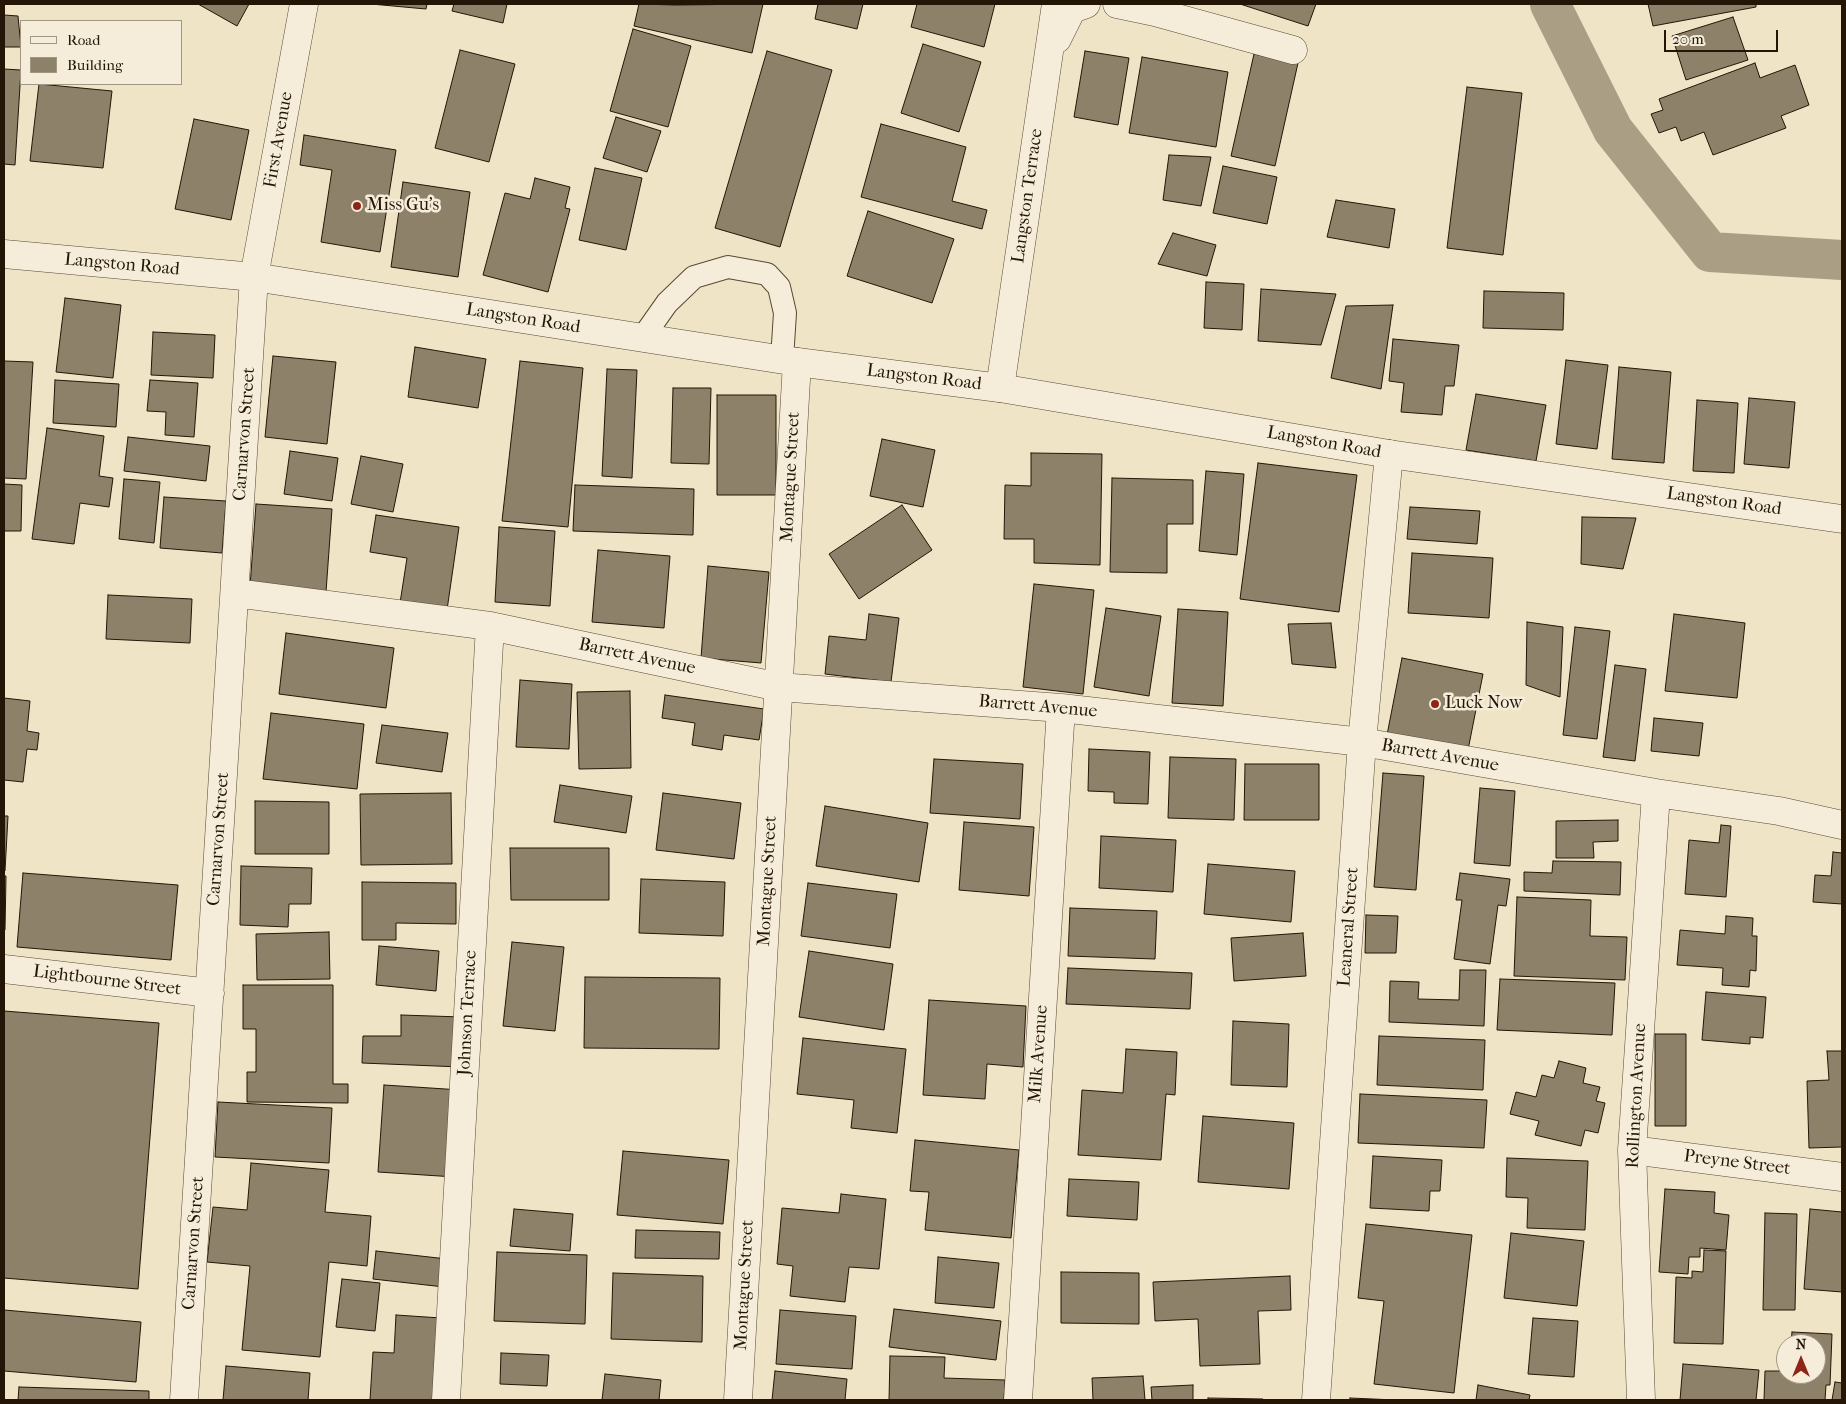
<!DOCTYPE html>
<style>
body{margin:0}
#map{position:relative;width:1846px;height:1404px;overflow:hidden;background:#efe4c5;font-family:"IM FELL French Canon",serif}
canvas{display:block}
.frame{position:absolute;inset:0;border:5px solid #241507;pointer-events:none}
.legend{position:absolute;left:20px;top:20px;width:162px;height:65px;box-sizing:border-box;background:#f5edd9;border:1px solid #a19785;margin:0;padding:6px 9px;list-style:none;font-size:15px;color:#241507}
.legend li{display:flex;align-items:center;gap:10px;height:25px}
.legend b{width:25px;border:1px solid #a19785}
.north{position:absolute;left:1776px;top:1334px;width:50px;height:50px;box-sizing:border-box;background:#f5edd9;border:1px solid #a19785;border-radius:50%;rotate:0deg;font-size:14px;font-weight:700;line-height:20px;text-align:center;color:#241507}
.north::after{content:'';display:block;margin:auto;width:18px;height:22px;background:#8f2418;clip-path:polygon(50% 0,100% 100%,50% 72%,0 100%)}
.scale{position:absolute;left:1664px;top:30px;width:114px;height:22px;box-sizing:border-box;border:2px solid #241507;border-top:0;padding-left:6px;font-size:15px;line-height:18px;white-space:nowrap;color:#241507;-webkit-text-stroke:4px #f5edd9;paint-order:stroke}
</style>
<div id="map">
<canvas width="1846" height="1404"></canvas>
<div class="frame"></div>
<ul class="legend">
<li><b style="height:6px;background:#f5edd9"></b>Road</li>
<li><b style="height:14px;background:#8e816a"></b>Building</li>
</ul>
<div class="north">N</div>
<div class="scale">20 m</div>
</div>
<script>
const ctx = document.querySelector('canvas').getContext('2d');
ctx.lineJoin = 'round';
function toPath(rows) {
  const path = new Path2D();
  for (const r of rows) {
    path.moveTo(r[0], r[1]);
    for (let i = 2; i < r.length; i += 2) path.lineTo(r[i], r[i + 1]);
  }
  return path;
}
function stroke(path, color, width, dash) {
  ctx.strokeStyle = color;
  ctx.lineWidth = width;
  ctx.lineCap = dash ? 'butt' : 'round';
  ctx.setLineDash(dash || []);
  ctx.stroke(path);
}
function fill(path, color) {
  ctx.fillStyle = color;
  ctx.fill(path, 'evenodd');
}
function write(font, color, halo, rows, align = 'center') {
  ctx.font = font + ' "IM FELL French Canon",serif';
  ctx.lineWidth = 5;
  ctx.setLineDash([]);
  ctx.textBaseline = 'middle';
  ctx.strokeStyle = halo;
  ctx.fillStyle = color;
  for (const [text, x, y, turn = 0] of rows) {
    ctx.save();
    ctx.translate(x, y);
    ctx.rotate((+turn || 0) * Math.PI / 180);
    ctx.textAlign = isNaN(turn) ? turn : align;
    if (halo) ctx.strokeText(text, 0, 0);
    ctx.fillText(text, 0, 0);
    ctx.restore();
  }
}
stroke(toPath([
 [1550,4,1613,130,1710,252,1842,260]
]), '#aa9e84', 40);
const building = toPath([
 [198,4,249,4,237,26,198,4],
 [371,4,427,4,426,9,371,4],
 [454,4,507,4,503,23,452,11,454,4],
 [639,4,676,5,763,4,752,53,634,26,639,4],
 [818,4,863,4,857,29,815,19,818,4],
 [917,4,995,4,984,47,911,27,917,4],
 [1240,4,1316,4,1308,26,1240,4],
 [1648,4,1756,4,1756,7,1653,26,1648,4],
 [4,15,18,16,21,47,4,47,4,15],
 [1733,17,1748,60,1686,80,1672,36,1733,17],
 [633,29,691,46,668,127,610,111,633,29],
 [923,44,981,62,959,132,901,113,923,44],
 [460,50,515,64,489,162,435,148,460,50],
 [767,51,832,70,780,247,715,228,767,51],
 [1085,51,1129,58,1118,125,1074,117,1085,51],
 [1254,54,1298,63,1275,166,1231,156,1254,54],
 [1142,57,1228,72,1216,147,1129,133,1142,57],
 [1755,63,1760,78,1795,65,1809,105,1781,116,1786,128,1713,155,1704,132,1681,141,1676,127,1659,133,1651,114,1663,110,1659,99,1755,63],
 [4,69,21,70,15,165,4,164,4,69],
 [39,84,112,91,103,168,30,161,39,84],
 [1467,87,1522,93,1503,255,1447,248,1467,87],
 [616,117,661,131,647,172,603,158,616,117],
 [194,119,249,130,231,220,175,209,194,119],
 [881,124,966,147,952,201,987,210,982,229,861,197,881,124],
 [304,135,396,150,380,252,321,242,332,170,300,165,304,135],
 [1169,155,1211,157,1201,206,1163,200,1169,155],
 [1223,166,1277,177,1267,224,1213,213,1223,166],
 [595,168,642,178,626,250,579,240,595,168],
 [535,178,570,187,565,208,570,209,548,292,483,275,505,193,530,199,535,178],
 [403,182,470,192,458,277,391,267,403,182],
 [1336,200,1395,209,1389,248,1327,237,1336,200],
 [868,211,954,239,932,303,847,276,868,211],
 [1173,233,1216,245,1207,276,1158,264,1173,233],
 [1206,282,1244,284,1242,330,1204,328,1206,282],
 [1261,289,1336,294,1321,345,1258,341,1261,289],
 [1484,291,1564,293,1563,330,1483,328,1484,291],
 [65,298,121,305,113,378,56,372,65,298],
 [1393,305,1381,389,1331,378,1346,306,1393,305],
 [153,332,215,335,213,378,151,375,153,332],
 [1393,339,1459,345,1454,386,1445,386,1442,415,1401,412,1404,383,1389,381,1393,339],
 [415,347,486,359,478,408,408,397,415,347],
 [273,356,336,362,327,444,265,437,273,356],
 [1566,360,1608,365,1597,449,1556,444,1566,360],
 [4,361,33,362,26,479,4,478,4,361],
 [520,361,583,368,568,527,502,521,520,361],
 [1619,367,1671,372,1664,463,1612,459,1619,367],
 [607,369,637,370,632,478,602,476,607,369],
 [55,380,119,384,116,427,53,423,55,380],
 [150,380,198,383,194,437,165,435,166,412,147,411,150,380],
 [673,388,711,388,709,464,671,463,673,388],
 [1476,394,1546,405,1536,461,1466,450,1476,394],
 [717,395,776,395,776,495,717,495,717,395],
 [1749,398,1795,402,1789,468,1744,464,1749,398],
 [1697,400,1738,403,1734,473,1693,471,1697,400],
 [47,428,104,436,99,476,113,478,109,507,80,503,74,544,32,539,47,428],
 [128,437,210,446,206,481,124,471,128,437],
 [882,439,935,450,923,507,870,496,882,439],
 [290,451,338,458,332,501,284,494,290,451],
 [1031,453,1102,454,1100,565,1034,563,1034,539,1004,539,1005,485,1031,486,1031,453],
 [361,456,403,464,393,512,351,504,361,456],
 [1258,463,1357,475,1339,612,1240,599,1258,463],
 [1206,471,1244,474,1237,555,1199,551,1206,471],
 [1112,478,1193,480,1193,524,1167,524,1167,573,1110,572,1112,478],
 [124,479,160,482,154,543,119,539,124,479],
 [4,484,22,485,21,531,4,531,4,484],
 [575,485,694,489,693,535,573,531,575,485],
 [164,497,226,501,222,553,160,548,164,497],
 [256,504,332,509,326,592,250,587,256,504],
 [902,505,932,550,859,599,829,554,902,505],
 [1410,507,1480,511,1477,544,1407,539,1410,507],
 [376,515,459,527,447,610,400,603,407,558,370,552,376,515],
 [1582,517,1636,518,1623,569,1581,564,1582,517],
 [499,527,555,531,550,606,495,602,499,527],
 [598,550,670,556,664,628,592,622,598,550],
 [1412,553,1493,558,1489,618,1408,613,1412,553],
 [708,566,769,572,761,663,701,658,708,566],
 [1034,584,1094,590,1083,694,1023,687,1034,584],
 [108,595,192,599,190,643,106,639,108,595],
 [1106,608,1161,616,1149,696,1094,687,1106,608],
 [1178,609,1228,612,1223,706,1172,703,1178,609],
 [869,614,899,618,891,682,825,674,829,636,866,640,869,614],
 [1674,614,1745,623,1737,698,1665,691,1674,614],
 [1527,622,1563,627,1560,697,1526,685,1527,622],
 [1331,623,1336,668,1292,664,1288,624,1331,623],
 [1575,627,1610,631,1597,739,1563,735,1575,627],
 [286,633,394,648,386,708,279,694,286,633],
 [1402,658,1483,674,1468,750,1387,735,1402,658],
 [1615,665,1646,669,1635,761,1603,757,1615,665],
 [520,680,572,684,569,749,516,747,520,680],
 [630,691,631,768,579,769,577,692,630,691],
 [665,695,764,709,759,740,724,735,722,750,692,745,695,723,662,718,665,695],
 [4,698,30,701,27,731,39,733,37,750,27,749,23,782,4,780,4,698],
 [271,713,364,724,357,789,263,779,271,713],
 [1654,718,1703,723,1699,756,1651,751,1654,718],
 [382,725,448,733,442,772,376,763,382,725],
 [1089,749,1150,752,1148,804,1114,803,1114,792,1088,791,1089,749],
 [1170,757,1236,759,1234,820,1168,818,1170,757],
 [934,759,1023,764,1020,819,930,813,934,759],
 [1245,764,1319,764,1319,820,1244,820,1245,764],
 [1383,773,1424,776,1416,890,1374,887,1383,773],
 [560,785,632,796,626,833,554,822,560,785],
 [1480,788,1515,791,1510,866,1474,863,1480,788],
 [451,793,452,864,361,865,360,794,451,793],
 [663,793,741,803,734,859,656,850,663,793],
 [255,801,329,802,329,854,255,854,255,801],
 [825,806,928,823,919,882,816,866,825,806],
 [4,816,8,816,5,871,4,871,4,816],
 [1618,820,1618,841,1593,842,1594,858,1556,858,1556,821,1618,820],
 [964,822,1034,827,1029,896,959,890,964,822],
 [1721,825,1731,826,1726,897,1685,894,1689,840,1719,843,1721,825],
 [1101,836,1176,840,1173,892,1099,888,1101,836],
 [510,848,609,848,609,900,511,900,510,848],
 [1833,852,1842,853,1842,904,1813,902,1815,875,1831,876,1833,852],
 [1553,861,1621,862,1620,895,1524,891,1524,872,1552,873,1553,861],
 [1208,864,1295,871,1291,922,1204,914,1208,864],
 [241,866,312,868,311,904,289,904,288,927,240,925,241,866],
 [23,873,178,885,171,960,17,947,23,873],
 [1460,873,1510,879,1506,906,1498,905,1490,964,1454,959,1462,900,1456,900,1460,873],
 [4,876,6,876,5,930,4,930,4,876],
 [641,879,725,882,723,936,639,933,641,879],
 [362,882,456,883,456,924,396,923,396,940,362,940,362,882],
 [808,883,897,894,890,948,801,936,808,883],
 [1517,897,1591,900,1590,936,1627,937,1625,980,1514,976,1517,897],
 [1070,908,1157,911,1155,959,1068,956,1070,908],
 [1366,915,1398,916,1396,953,1365,953,1366,915],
 [1726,916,1753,918,1752,936,1757,936,1756,971,1750,970,1749,987,1722,985,1723,968,1677,965,1680,930,1725,934,1726,916],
 [329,932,330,979,257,980,256,934,329,932],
 [1303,933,1306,976,1234,981,1231,938,1303,933],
 [512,942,564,947,555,1031,503,1026,512,942],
 [379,946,439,951,436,991,376,985,379,946],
 [809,951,893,964,884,1030,799,1017,809,951],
 [1068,968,1192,973,1190,1009,1066,1004,1068,968],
 [1460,970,1486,970,1484,1026,1389,1022,1390,981,1419,982,1418,999,1459,1000,1460,970],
 [585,977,720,978,719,1049,584,1048,585,977],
 [1500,979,1615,983,1612,1035,1497,1030,1500,979],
 [243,985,333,985,333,1084,348,1084,348,1103,247,1102,247,1072,256,1072,256,1029,243,1029,243,985],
 [1706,992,1766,997,1763,1038,1750,1037,1750,1044,1702,1040,1706,992],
 [929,1000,1026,1006,1023,1067,987,1064,985,1099,923,1095,929,1000],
 [4,1011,159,1023,138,1289,4,1278,4,1011],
 [401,1015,462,1017,461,1067,362,1063,363,1036,401,1036,401,1015],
 [1233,1021,1289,1024,1287,1087,1231,1085,1233,1021],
 [1655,1034,1686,1034,1686,1126,1655,1126,1655,1034],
 [1379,1036,1485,1040,1483,1090,1377,1085,1379,1036],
 [803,1038,906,1049,897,1133,851,1128,854,1100,797,1094,803,1038],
 [1126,1049,1177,1052,1175,1095,1166,1094,1161,1160,1078,1155,1082,1090,1123,1093,1126,1049],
 [1827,1051,1842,1051,1842,1147,1809,1148,1807,1081,1829,1080,1827,1051],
 [1559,1061,1586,1068,1583,1083,1600,1087,1596,1101,1605,1103,1598,1133,1585,1130,1581,1146,1535,1135,1539,1121,1510,1114,1516,1092,1536,1097,1542,1075,1554,1078,1559,1061],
 [384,1085,461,1090,455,1177,378,1172,384,1085],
 [1360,1094,1487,1100,1484,1148,1358,1143,1360,1094],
 [218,1102,332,1108,329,1163,215,1157,218,1102],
 [1203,1116,1294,1123,1289,1189,1198,1182,1203,1116],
 [915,1140,1019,1150,1011,1238,925,1230,929,1192,910,1191,915,1140],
 [623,1151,729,1160,723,1224,617,1215,623,1151],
 [1373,1156,1442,1160,1440,1191,1430,1191,1429,1211,1370,1208,1373,1156],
 [1507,1158,1588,1161,1585,1230,1527,1228,1528,1198,1506,1197,1507,1158],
 [251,1163,329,1170,325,1212,371,1216,367,1266,329,1262,320,1357,242,1350,250,1266,207,1262,213,1207,247,1210,251,1163],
 [1069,1179,1139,1182,1137,1220,1067,1216,1069,1179],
 [1665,1189,1715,1192,1714,1213,1729,1215,1726,1250,1700,1248,1700,1257,1689,1257,1688,1274,1659,1272,1665,1189],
 [841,1194,886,1199,879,1269,849,1267,845,1302,790,1296,793,1266,777,1264,782,1208,839,1213,841,1194],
 [514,1209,573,1214,570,1251,510,1246,514,1209],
 [1810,1209,1842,1212,1842,1292,1804,1289,1810,1209],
 [1765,1213,1797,1214,1795,1310,1763,1310,1765,1213],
 [1366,1224,1472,1235,1454,1393,1374,1384,1384,1301,1358,1298,1366,1224],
 [636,1230,720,1232,719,1259,635,1258,636,1230],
 [1511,1233,1584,1241,1577,1306,1504,1298,1511,1233],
 [1704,1250,1726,1251,1723,1344,1674,1343,1676,1277,1692,1278,1692,1271,1703,1272,1704,1250],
 [376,1251,456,1260,453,1288,373,1279,376,1251],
 [497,1252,587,1255,585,1324,494,1321,497,1252],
 [938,1257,999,1263,994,1308,935,1303,938,1257],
 [1061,1272,1139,1273,1139,1324,1061,1323,1061,1272],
 [613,1273,703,1276,702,1342,611,1339,613,1273],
 [1290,1276,1291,1310,1258,1311,1260,1364,1200,1366,1198,1319,1155,1321,1153,1282,1290,1276],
 [342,1279,380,1283,375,1331,336,1327,342,1279],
 [894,1309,1001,1321,996,1360,889,1347,894,1309],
 [4,1310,141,1322,136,1382,4,1371,4,1310],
 [780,1310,856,1316,852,1369,776,1364,780,1310],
 [396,1315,441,1318,437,1400,370,1400,373,1352,394,1353,396,1315],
 [1533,1318,1578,1321,1574,1377,1528,1374,1533,1318],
 [1792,1332,1832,1334,1830,1385,1826,1385,1825,1400,1764,1400,1765,1371,1786,1371,1786,1374,1816,1374,1816,1344,1791,1344,1792,1332],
 [501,1353,549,1355,547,1386,500,1384,501,1353],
 [890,1356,945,1357,944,1378,1005,1380,1004,1400,889,1400,890,1356],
 [1683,1364,1759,1370,1756,1400,1680,1400,1683,1364],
 [226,1366,310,1373,308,1400,223,1400,226,1366],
 [775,1371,847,1379,845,1400,772,1400,775,1371],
 [605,1374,661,1380,659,1400,602,1400,605,1374],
 [1143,1376,1145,1400,1093,1400,1092,1378,1143,1376],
 [1835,1382,1842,1383,1842,1400,1832,1400,1835,1382],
 [1193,1385,1193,1400,1152,1400,1151,1387,1193,1385],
 [1478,1385,1530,1395,1529,1400,1476,1400,1478,1385],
 [19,1387,149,1391,149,1400,18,1400,19,1387],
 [1208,1398,1263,1399,1263,1400,1208,1400,1208,1398],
 [1350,1398,1395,1400,1350,1400,1350,1398]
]);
fill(building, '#8e816a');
stroke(building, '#241507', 1);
const service = toPath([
 [643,337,667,303,694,277,728,267,767,274,779,287,785,313,782,359]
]);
const minor = toPath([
 [1117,4,1155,12,1293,50],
 [1057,39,1072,9,1086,4],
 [1000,388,1056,4],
 [235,593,490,626,779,687,1061,708,1362,742,1656,793,1779,811,1842,825],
 [4,969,210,993],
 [1632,1150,1842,1177],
 [184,1400,254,277,304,4],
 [446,1400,490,626],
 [738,1400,797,362],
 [1018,1400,1061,708],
 [1316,1400,1362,742,1389,454],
 [1641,1400,1632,1150,1656,793]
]);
const tertiary = toPath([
 [4,254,254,277,797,362,1000,388,1389,454,1842,519]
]);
stroke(service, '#574936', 24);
stroke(minor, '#574936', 29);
stroke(tertiary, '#574936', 29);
stroke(service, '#f5edd9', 22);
stroke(minor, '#f5edd9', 28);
stroke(tertiary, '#f5edd9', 28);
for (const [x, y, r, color] of [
 [357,206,5,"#8f2418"],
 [1435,704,5,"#8f2418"]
]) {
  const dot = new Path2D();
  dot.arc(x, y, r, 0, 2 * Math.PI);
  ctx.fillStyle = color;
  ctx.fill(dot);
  stroke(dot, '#f5edd9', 2);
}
write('18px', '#241507', '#f5edd9', [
 ["First Avenue",279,140,-80],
 ["Langston Terrace",1028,196,-82],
 ["Langston Road",122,265,5],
 ["Langston Road",523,319,9],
 ["Langston Road",924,378,7],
 ["Carnarvon Street",245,434,-86],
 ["Langston Road",1324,443,10],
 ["Montague Street",791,477,-87],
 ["Langston Road",1724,502,8],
 ["Barrett Avenue",637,657,12],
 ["Barrett Avenue",1038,707,5],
 ["Barrett Avenue",1440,756,10],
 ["Carnarvon Street",219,839,-86],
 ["Montague Street",768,881,-87],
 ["Leaneral Street",1349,927,-86],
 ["Lightbourne Street",107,981,7],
 ["Johnson Terrace",468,1013,-87],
 ["Milk Avenue",1039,1054,-86],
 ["Rollington Avenue",1637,1096,-87],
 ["Preyne Street",1737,1163,7],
 ["Carnarvon Street",194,1243,-86],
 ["Montague Street",745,1285,-87]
]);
write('18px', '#241507', '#f5edd9', [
 ["Miss Gu's",367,206],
 ["Luck Now",1445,704]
], 'left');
</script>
